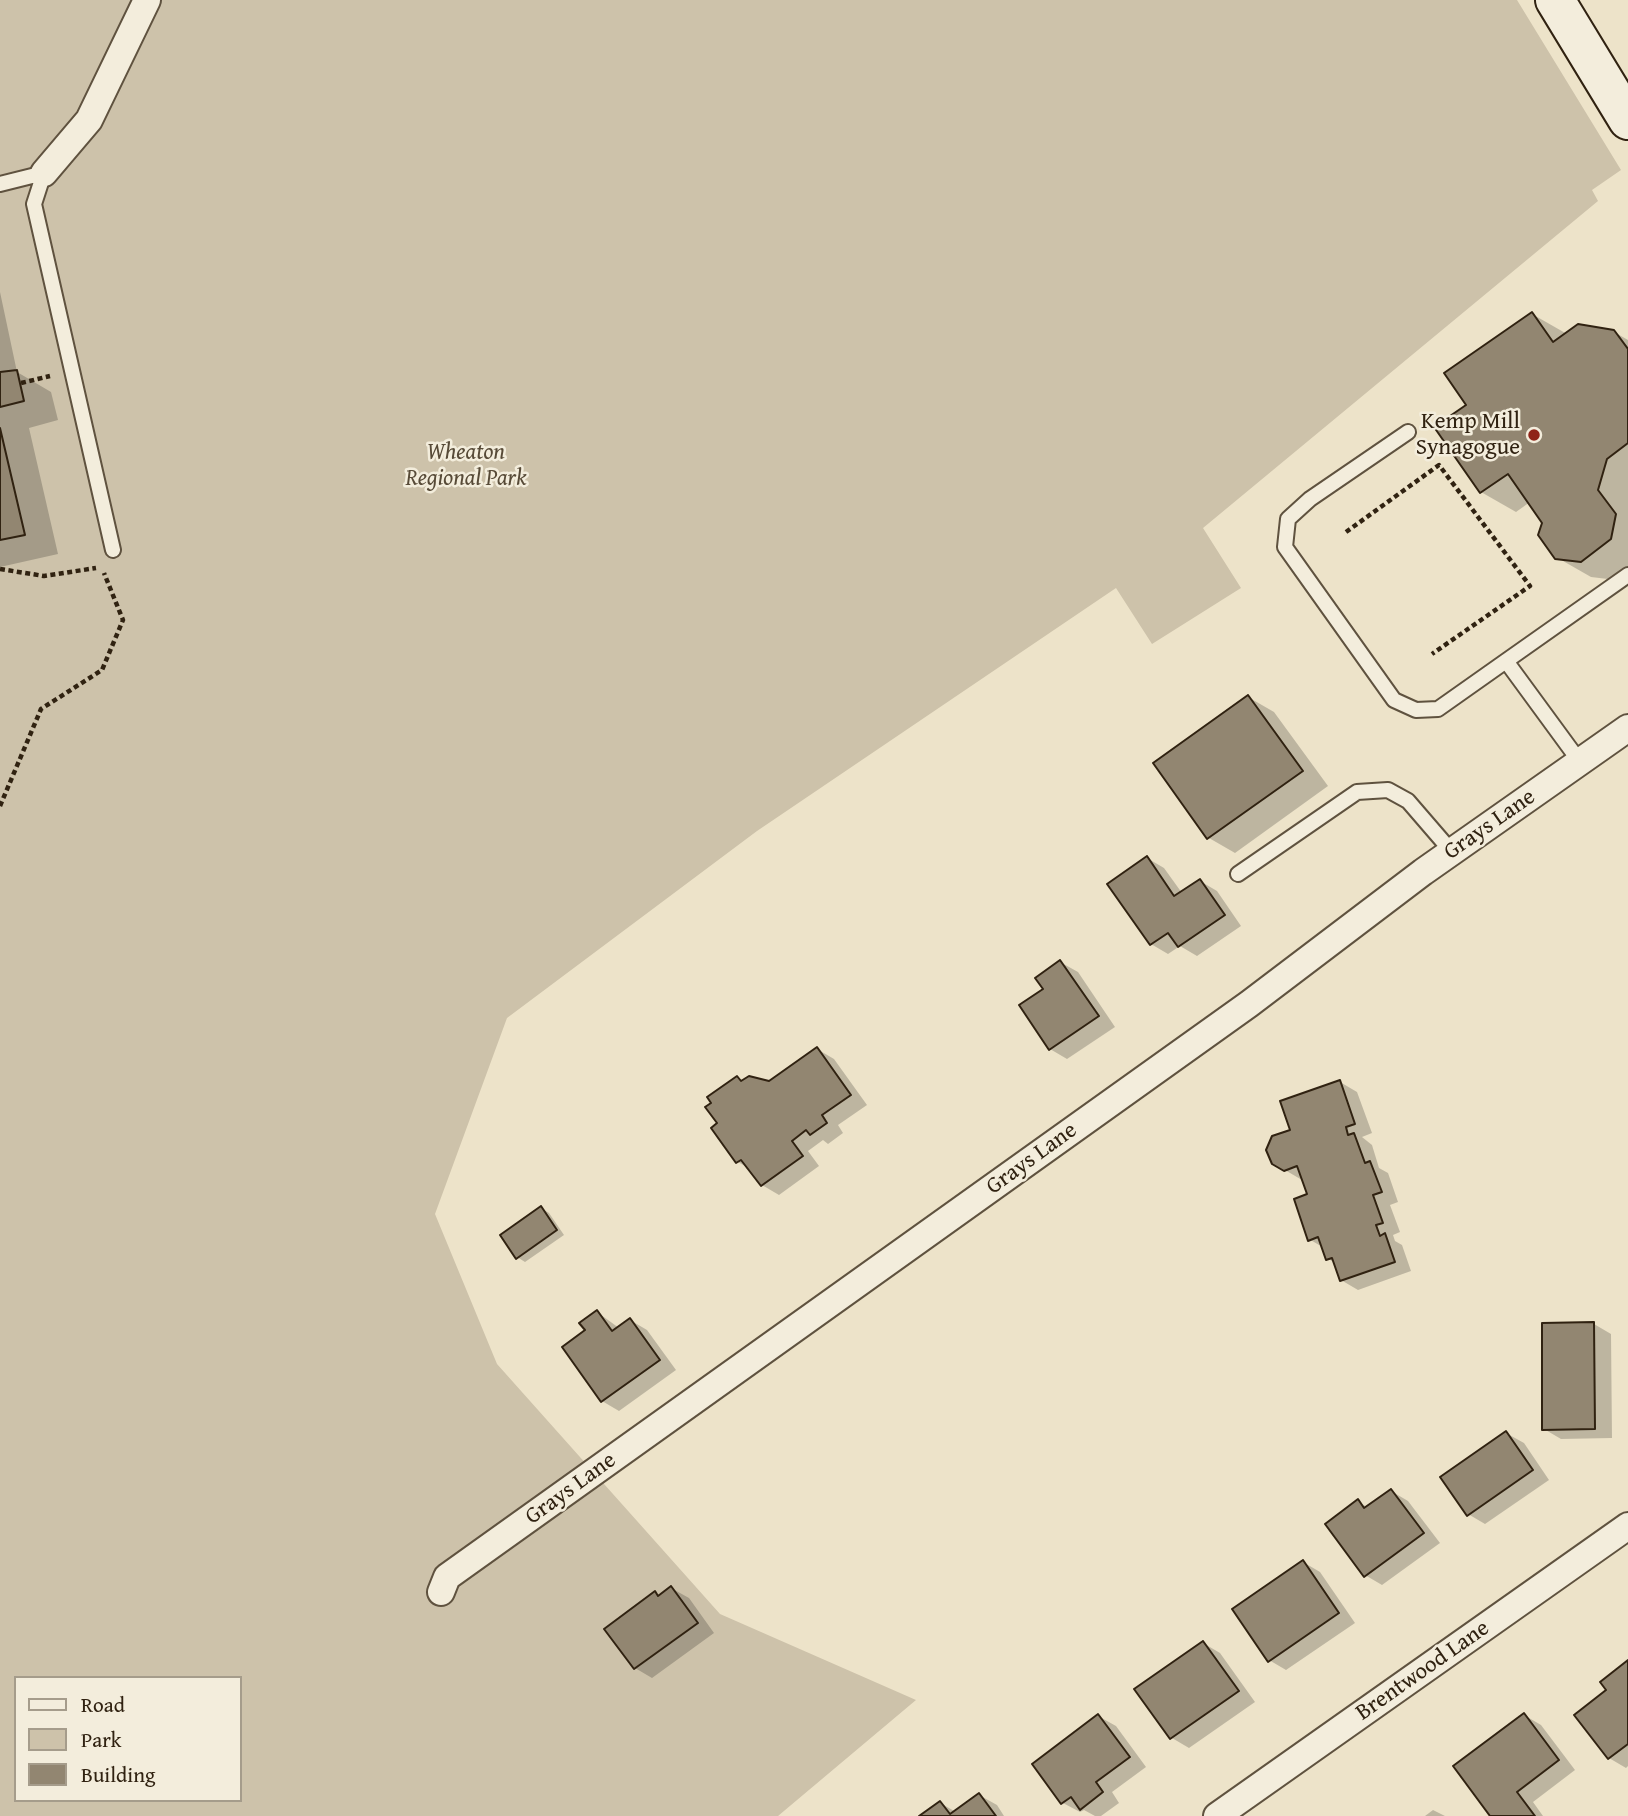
<!DOCTYPE html>
<style>
body{margin:0}
#map{position:relative;width:1628px;height:1816px;overflow:hidden;background:#ede3c9;font-family:"Gentium Book Plus",serif}
canvas{display:block}
.legend{position:absolute;left:14px;top:1676px;width:228px;height:126px;box-sizing:border-box;background:#f3eddc;border:2px solid #a59c8b;margin:0;padding:9px 12px;list-style:none;font-size:21px;color:#302211}
.legend li{display:flex;align-items:center;gap:14px;height:35px}
.legend b{width:35px;border:2px solid #a59c8b}
</style>
<div id="map">
<canvas width="1628" height="1816"></canvas>
<ul class="legend">
<li><b style="height:9px;background:#f3eddc"></b>Road</li>
<li><b style="height:19px;background:#cdc2aa"></b>Park</li>
<li><b style="height:19px;background:#928671"></b>Building</li>
</ul>
</div>
<script>
const ctx = document.querySelector('canvas').getContext('2d');
ctx.lineJoin = 'round';
function fill(path, color) {
  ctx.fillStyle = color;
  ctx.fill(path, 'evenodd');
}
function toPath(rows) {
  const path = new Path2D();
  for (const r of rows) {
    path.moveTo(r[0], r[1]);
    for (let i = 2; i < r.length; i += 2) path.lineTo(r[i], r[i + 1]);
  }
  return path;
}
function stroke(path, color, width, dash) {
  ctx.strokeStyle = color;
  ctx.lineWidth = width;
  ctx.lineCap = dash ? 'butt' : 'round';
  ctx.setLineDash(dash || []);
  ctx.stroke(path);
}
function write(font, color, halo, rows, align = 'center') {
  ctx.font = font + ' "Gentium Book Plus",serif';
  ctx.lineWidth = 5;
  ctx.setLineDash([]);
  ctx.textBaseline = 'middle';
  ctx.strokeStyle = halo;
  ctx.fillStyle = color;
  for (const [text, x, y, turn = 0] of rows) {
    ctx.save();
    ctx.translate(x, y);
    ctx.rotate((+turn || 0) * Math.PI / 180);
    ctx.textAlign = isNaN(turn) ? turn : align;
    if (halo) ctx.strokeText(text, 0, 0);
    ctx.fillText(text, 0, 0);
    ctx.restore();
  }
}
fill(toPath([
 [0,0,1517,0,1621,170,1592,190,1598,201,1203,528,1241,588,1152,644,1116,588,757,831,507,1018,435,1214,497,1364,720,1614,916,1700,778,1816,0,1816],
 [16,1678,240,1678,240,1800,16,1800]
]), '#cdc2aa');
fill(toPath([
 [0,292,17,372,51,392,58,420,29,428,58,554,0,567],
 [1532,314,1567,334,1614,332,1628,340,1628,571,1616,580,1591,577,1556,557,1544,522,1530,502,1516,512,1481,492,1436,428,1469,405],
 [1248,697,1274,712,1328,786,1235,853,1209,838,1155,764],
 [1147,858,1164,868,1182,893,1200,881,1217,891,1241,926,1197,956,1180,946,1168,954,1151,944],
 [1060,962,1078,972,1115,1027,1067,1059,1050,1049,1045,990],
 [817,1049,834,1059,867,1105,838,1125,843,1133,828,1144,823,1140,808,1151,819,1166,779,1195,762,1185,750,1169,738,1162,713,1129,719,1124,737,1078,744,1081,769,1083],
 [1340,1082,1357,1092,1372,1133,1362,1137,1372,1145,1379,1168,1388,1173,1398,1202,1390,1205,1400,1232,1393,1235,1395,1241,1402,1245,1411,1271,1358,1290,1341,1280,1335,1263,1327,1258,1324,1248,1309,1239,1309,1195,1302,1180,1273,1163,1292,1131],
 [541,1208,549,1213,564,1235,525,1262,517,1257],
 [597,1312,619,1328,630,1320,647,1330,676,1370,619,1411,602,1401,587,1331],
 [1594,1324,1611,1334,1612,1438,1561,1439,1544,1429],
 [1506,1433,1524,1443,1549,1480,1485,1524,1468,1514],
 [1391,1491,1408,1501,1440,1543,1382,1585,1365,1575,1358,1501,1368,1508],
 [1303,1562,1320,1572,1355,1623,1286,1670,1269,1660],
 [671,1588,689,1598,714,1633,652,1678,635,1668,655,1593,660,1596],
 [1203,1643,1220,1653,1255,1702,1189,1748,1172,1738,1137,1689],
 [1628,1663,1628,1766,1626,1768,1609,1758,1608,1690],
 [1524,1715,1541,1725,1575,1770,1533,1802,1543,1816,1492,1816],
 [1098,1716,1116,1726,1146,1767,1112,1792,1119,1803,1101,1816,1095,1816,1084,1810,1080,1812,1063,1803],
 [979,1795,997,1805,1004,1816,922,1816,940,1803,956,1812],
 [1433,1810,1445,1816,1425,1816]
]), '#0003');
const building = toPath([
 [1532,312,1553,342,1578,324,1614,330,1628,349,1628,443,1607,459,1598,490,1616,514,1611,539,1581,562,1555,559,1538,535,1542,523,1508,474,1480,493,1434,427,1466,405,1444,373,1532,312],
 [17,370,24,401,0,407,0,372,17,370],
 [0,428,25,535,0,540,0,428],
 [1248,695,1303,771,1207,839,1153,763,1248,695],
 [1147,856,1174,896,1200,879,1225,915,1178,947,1168,933,1150,945,1107,884,1147,856],
 [1060,960,1099,1016,1049,1050,1019,1005,1043,989,1035,978,1060,960],
 [817,1047,851,1095,822,1115,827,1123,810,1135,806,1130,792,1141,803,1156,761,1186,741,1160,736,1163,711,1128,717,1123,705,1107,711,1103,707,1097,737,1076,741,1081,749,1076,769,1081,817,1047],
 [1340,1080,1355,1124,1346,1127,1348,1135,1354,1133,1365,1163,1370,1161,1382,1192,1373,1195,1383,1223,1376,1225,1380,1236,1385,1233,1395,1262,1340,1281,1332,1258,1326,1260,1318,1237,1308,1241,1294,1199,1307,1194,1297,1166,1284,1171,1272,1164,1266,1150,1272,1136,1290,1130,1280,1101,1340,1080],
 [541,1206,557,1230,516,1259,500,1235,541,1206],
 [597,1310,612,1331,630,1318,660,1360,601,1402,562,1347,585,1330,579,1323,597,1310],
 [1594,1322,1595,1429,1542,1430,1542,1323,1594,1322],
 [1506,1431,1533,1470,1467,1516,1440,1477,1506,1431],
 [1391,1489,1424,1533,1364,1577,1325,1524,1358,1499,1364,1508,1391,1489],
 [1303,1560,1339,1613,1268,1662,1232,1609,1303,1560],
 [671,1586,698,1623,634,1669,604,1629,655,1591,658,1596,671,1586],
 [1203,1641,1239,1691,1170,1739,1134,1689,1203,1641],
 [1628,1660,1628,1744,1608,1759,1574,1715,1606,1690,1600,1682,1628,1660],
 [1524,1713,1559,1760,1517,1792,1535,1816,1490,1816,1453,1766,1524,1713],
 [1098,1714,1130,1757,1096,1782,1103,1792,1080,1810,1071,1797,1061,1804,1032,1764,1098,1714],
 [979,1793,996,1816,919,1816,940,1801,950,1814,979,1793]
]);
fill(building, '#928671');
stroke(building, '#302211', 2);
const lane = toPath([
 [0,184,44,173,34,204,113,550],
 [1408,432,1310,499,1288,519,1285,547,1394,700,1416,710,1438,709,1506,661,1580,762],
 [1506,661,1628,575],
 [1238,874,1357,792,1388,790,1408,801,1452,852]
]);
const street = toPath([
 [44,173,89,120,147,0],
 [441,1592,447,1577,1249,1004,1423,872,1628,728],
 [1217,1816,1628,1526]
]);
const secondary = toPath([
 [1555,0,1628,120]
]);
stroke(lane, '#5f523f', 18);
stroke(street, '#5f523f', 30);
stroke(secondary, '#302211', 42);
stroke(toPath([
 [21,383,50,376],
 [1346,532,1439,465,1530,586,1432,654],
 [0,569,44,576,96,568],
 [0,806,41,709,102,670,123,620,104,573]
]), '#302211', 4.5, [5, 3.5]);
stroke(lane, '#f3eddc', 14);
stroke(street, '#f3eddc', 26);
stroke(secondary, '#f3eddc', 38);
for (const [x, y, r, color] of [
 [1534,435,7,"#8f2418"]
]) {
  const dot = new Path2D();
  dot.arc(x, y, r, 0, 2 * Math.PI);
  ctx.fillStyle = color;
  ctx.fill(dot);
  stroke(dot, '#f3eddc', 2.5);
}
write('23px', '#302211', '#f3eddc', [
 ["Kemp Mill",1520,422],
 ["Synagogue",1520,448]
], 'right');
write('italic 23px', '#574a37', '#f3eddc', [
 ["Wheaton",466,453],
 ["Regional Park",466,479]
]);
write('23px', '#302211', '#f3eddc', [
 ["Grays Lane",1490,825,-35],
 ["Grays Lane",1032,1159,-36],
 ["Grays Lane",571,1489,-36],
 ["Brentwood Lane",1423,1671,-35]
]);
</script>
